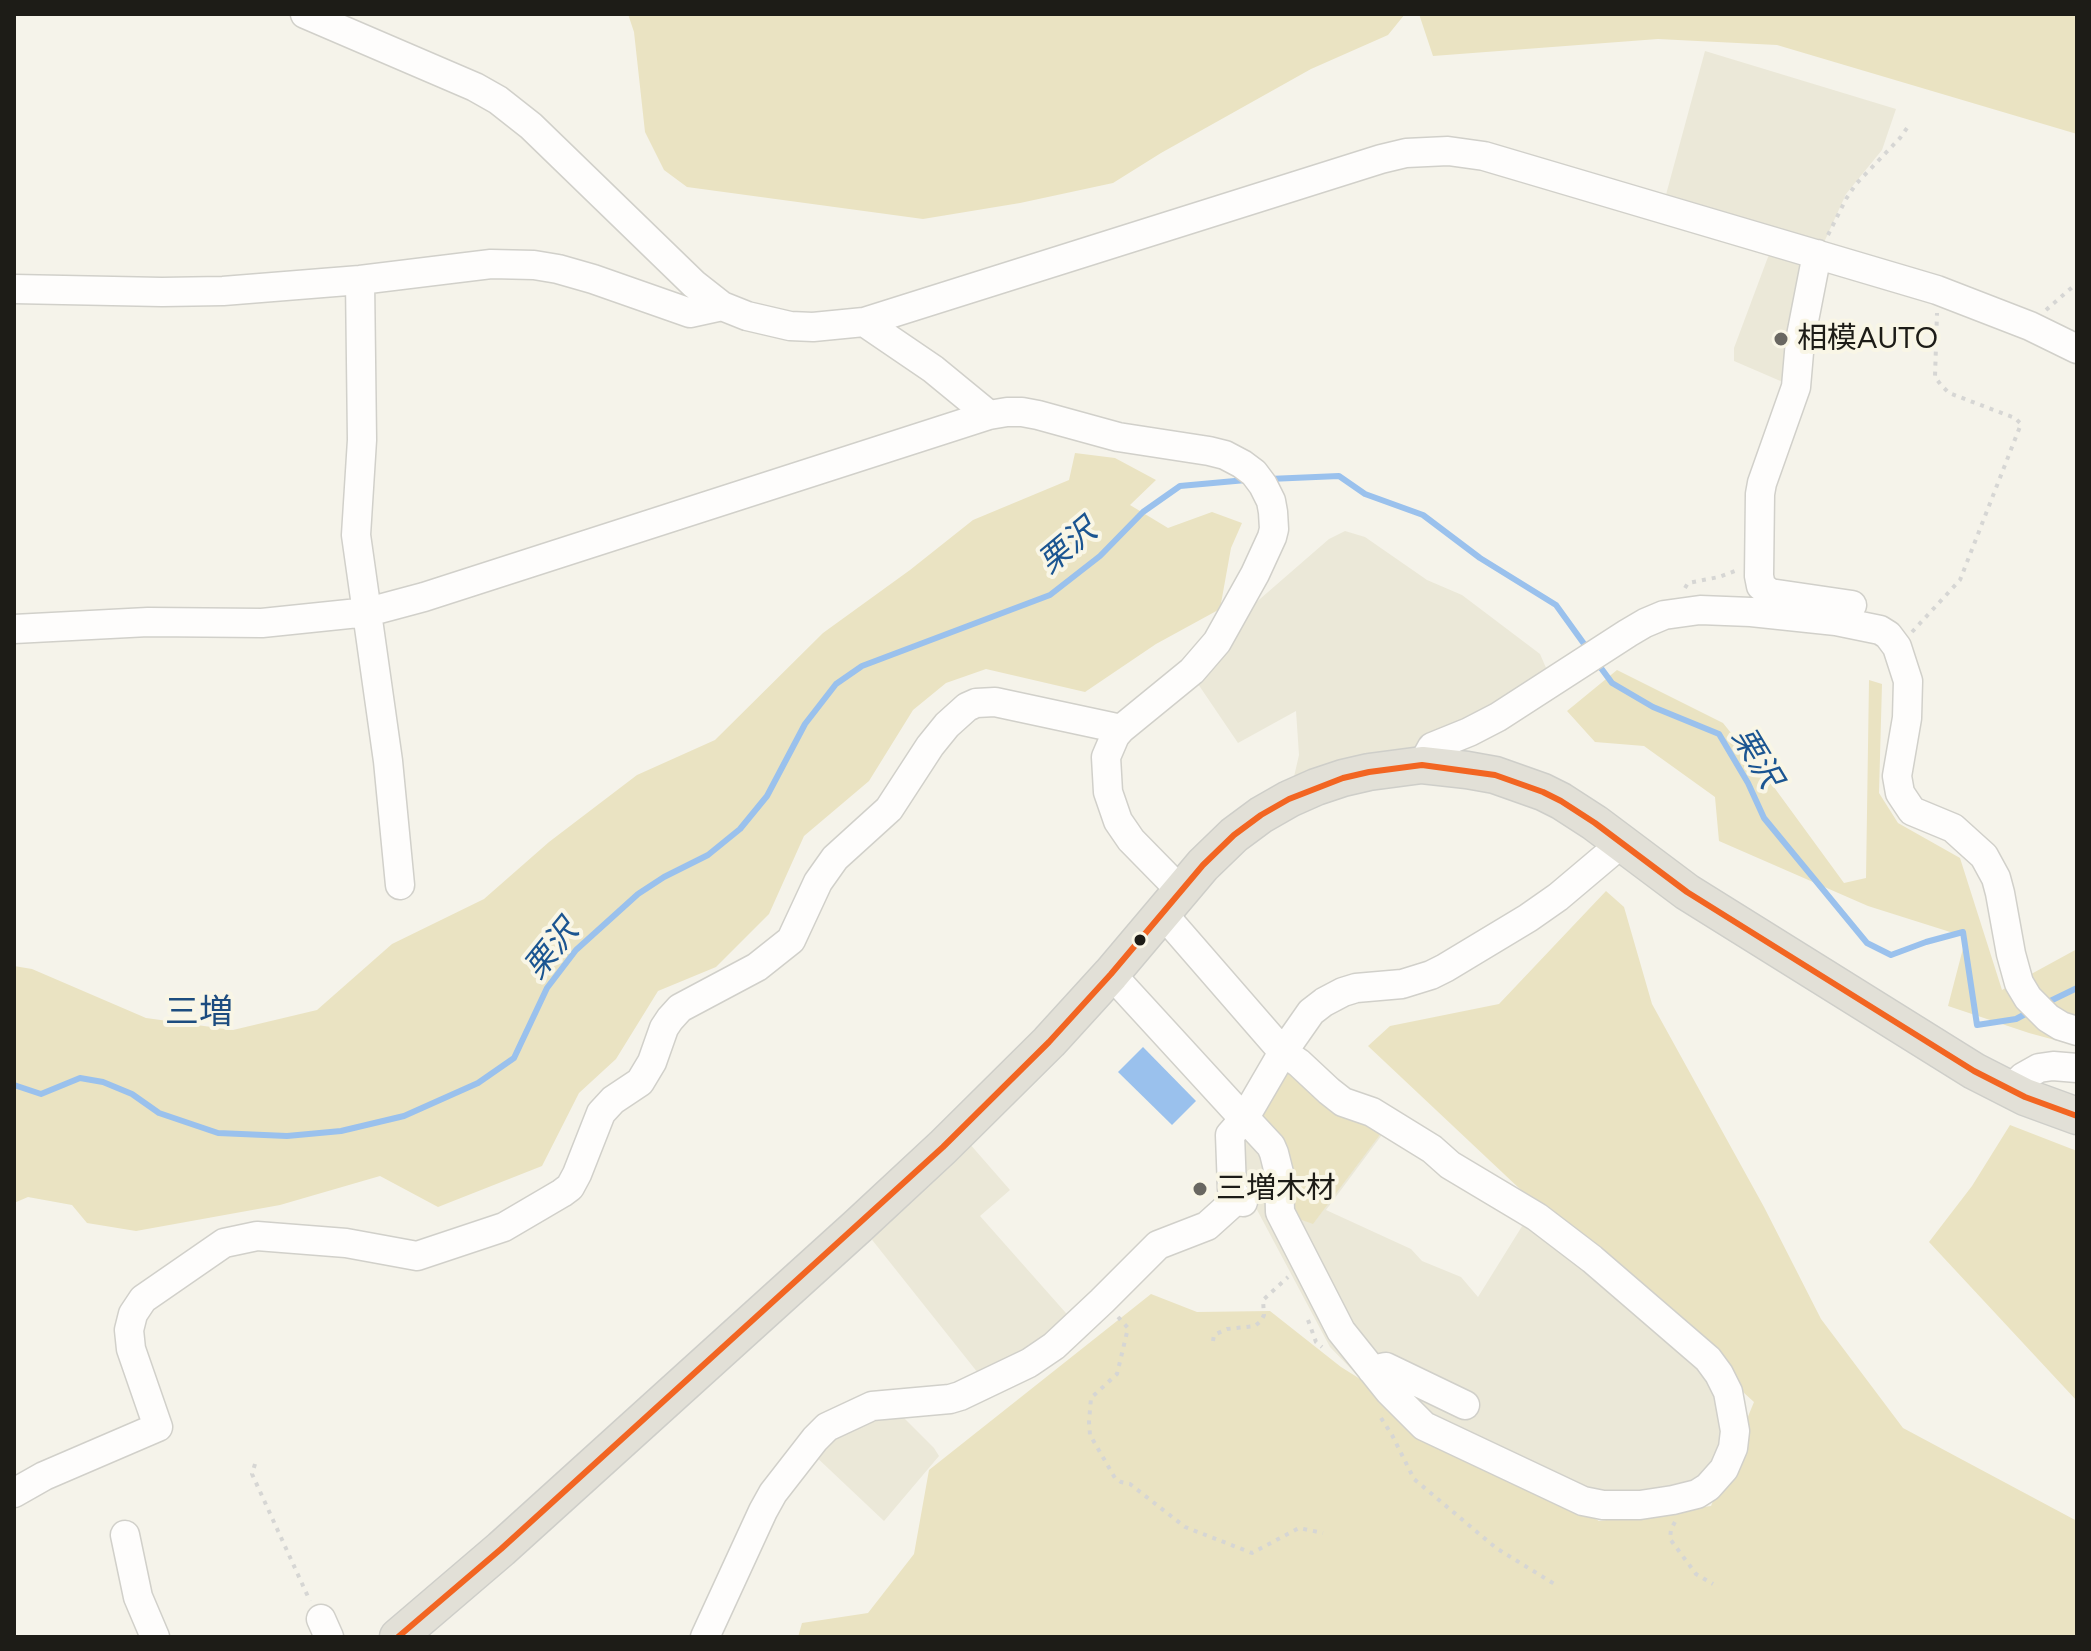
<!DOCTYPE html>
<meta charset="utf-8">
<style>
body{margin:0}
#map{position:relative;width:2091px;height:1651px;overflow:hidden;background:#f5f3ea;font-family:Figtree,sans-serif}
canvas{display:block}
.frame{position:absolute;inset:0;border:16px solid #1d1c17;pointer-events:none}
</style>
<div id="map">
<canvas width="2091" height="1651"></canvas>
<div class="frame"></div>
</div>
<script>
const ctx = document.querySelector('canvas').getContext('2d');
ctx.lineJoin = 'round';
function fill(path, color) {
  ctx.fillStyle = color;
  ctx.fill(path, 'evenodd');
}
function toPath(rows) {
  const path = new Path2D();
  for (const r of rows) {
    path.moveTo(r[0], r[1]);
    for (let i = 2; i < r.length; i += 2) path.lineTo(r[i], r[i + 1]);
  }
  return path;
}
function stroke(path, color, width, dash) {
  ctx.strokeStyle = color;
  ctx.lineWidth = width;
  ctx.lineCap = dash ? 'butt' : 'round';
  ctx.setLineDash(dash || []);
  ctx.stroke(path);
}
function write(font, color, halo, rows, align = 'center') {
  ctx.font = font + ' Figtree,"Noto Sans JP",sans-serif';
  ctx.lineWidth = 8;
  ctx.setLineDash([]);
  ctx.textBaseline = 'middle';
  ctx.strokeStyle = halo;
  ctx.fillStyle = color;
  for (const [text, x, y, turn = 0] of rows) {
    ctx.save();
    ctx.translate(x, y);
    ctx.rotate((+turn || 0) * Math.PI / 180);
    ctx.textAlign = isNaN(turn) ? turn : align;
    if (halo) ctx.strokeText(text, 0, 0);
    ctx.fillText(text, 0, 0);
    ctx.restore();
  }
}
fill(toPath([
 [1705,51,1896,109,1882,150,1846,194,1821,249,1664,202],
 [1777,247,1807,256,1792,386,1734,361,1734,348,1768,257],
 [1345,531,1365,537,1427,580,1462,595,1540,654,1550,677,1424,745,1400,754,1293,781,1299,755,1296,711,1238,743,1196,681,1245,612,1329,539],
 [1351,1095,1396,1116,1326,1210,1411,1249,1422,1261,1461,1277,1478,1297,1539,1199,1736,1377,1746,1409,1747,1438,1729,1481,1602,1518,1416,1436,1330,1347,1239,1176,1235,1141],
 [969,1143,1010,1190,980,1216,1073,1321,982,1378,869,1236],
 [900,1414,934,1448,939,1456,884,1521,812,1453,852,1420]
]), '#ebe8d8');
fill(toPath([
 [628,14,1405,14,1388,35,1311,69,1161,153,1113,183,1020,203,923,219,687,187,664,170,645,132,634,32],
 [1419,14,2077,14,2077,134,1777,45,1658,39,1433,56],
 [1075,453,1115,458,1156,480,1130,505,1168,528,1212,512,1242,523,1231,548,1220,609,1156,644,1085,692,986,669,946,683,913,710,869,781,804,836,769,914,716,967,658,991,616,1059,579,1093,542,1166,438,1207,380,1176,280,1205,136,1231,87,1223,72,1205,28,1197,14,1203,14,966,32,969,146,1018,233,1030,317,1010,392,944,484,899,549,842,637,775,715,740,823,633,910,570,973,520,1069,480],
 [1617,670,1723,723,1768,779,1844,883,1866,878,1869,680,1882,684,1879,793,1898,823,1960,858,2002,990,2077,949,2077,1046,2029,1033,1948,1006,1966,937,1868,906,1719,841,1715,797,1644,746,1595,742,1567,711],
 [1606,891,1624,907,1652,1004,1764,1207,1821,1319,1903,1428,2077,1521,2077,1637,798,1637,802,1623,868,1613,914,1554,929,1470,1151,1294,1197,1312,1270,1311,1341,1367,1475,1451,1599,1521,1711,1506,1754,1402,1555,1222,1368,1046,1390,1026,1499,1004],
 [1284,1066,1388,1124,1313,1224,1299,1219,1287,1208,1254,1120],
 [2010,1125,2077,1151,2077,1401,1929,1242,1972,1186]
]), '#eae3c2');
fill(toPath([
 [1143,1047,1196,1101,1172,1125,1118,1072]
]), '#9ac1ed');
stroke(toPath([
 [1269,479,1339,476,1365,494,1423,515,1480,558,1556,605,1587,648],
 [1598,664,1612,683,1653,707,1719,734,1748,783,1764,818,1867,943,1891,955,1926,942,1963,932,1977,1025,2016,1019,2031,1011],
 [2044,1004,2077,988],
 [14,1085,41,1094,80,1078,103,1082,132,1094,159,1113,218,1133,287,1136,341,1131,404,1116,478,1083,514,1058,547,988,576,950,638,894,664,877,708,855,740,829,767,796,805,724,836,684,862,666,1050,595,1100,556,1143,512,1180,486,1246,480]
]), '#9ac1ed', 6);
const minor = toPath([
 [305,14,475,87,498,100,531,126,694,284,722,306,747,316,790,326,813,327,864,322,933,369,989,415],
 [1817,254,1800,341,1796,387,1762,483,1760,494,1759,576,1761,586,1770,593,1852,605],
 [360,280,362,440,356,535,388,761,400,885],
 [14,289,162,292,223,291,360,280,491,264,534,265,558,269,593,279,690,313,722,306],
 [864,322,1381,159,1406,153,1448,151,1484,156,1937,290,2030,326,2077,349],
 [14,629,148,622,262,623,368,612,424,597,989,415,1007,412,1022,412,1038,415,1118,437,1209,451,1225,455,1242,464,1254,473,1263,485,1271,501,1273,512,1274,529,1272,537,1255,574,1217,642,1192,671,1121,729,1115,736,1106,757,1108,792,1118,821,1131,840,1181,891],
 [1422,765,1432,747,1469,732,1498,717,1628,633,1645,623,1664,615,1700,610,1751,612,1836,621,1880,630,1888,635,1897,647,1908,681,1907,718,1897,776,1900,793,1912,811,1953,828,1984,856,1996,878,2000,893,2011,954,2019,983,2028,998,2048,1018,2061,1026,2077,1031],
 [1163,914,1283,1052,1299,1063,1329,1091,1343,1102,1372,1112,1432,1149,1450,1165,1537,1217,1592,1259,1708,1359,1719,1374,1728,1392,1735,1431,1733,1448,1724,1469,1708,1487,1697,1494,1673,1500,1640,1505,1603,1505,1583,1501,1424,1426,1389,1391,1341,1331,1280,1212,1279,1173,1274,1153,1271,1146,1245,1118],
 [1111,974,1244,1119],
 [2010,1090,2023,1077,2039,1068,2053,1066,2077,1068],
 [1243,1202,1237,1199,1232,1189,1230,1135,1244,1119,1283,1052,1311,1012,1324,1002,1343,992,1356,988,1402,984,1431,975,1445,968,1528,918,1558,897,1622,843],
 [1372,1370,1386,1367,1465,1405],
 [14,1493,44,1476,158,1427,131,1349,129,1330,133,1314,143,1299,224,1243,257,1236,346,1243,417,1256,504,1227,562,1193,570,1187,577,1174,601,1113,613,1100,640,1082,652,1062,664,1028,670,1019,680,1008,757,967,791,940,818,882,835,858,889,809,930,746,947,725,967,707,976,703,995,702,1121,729],
 [125,1535,138,1597,155,1637],
 [321,1619,329,1637],
 [705,1637,763,1511,773,1493,815,1439,827,1427,872,1406,950,1399,960,1396,1029,1363,1054,1346,1102,1301,1158,1245,1207,1226,1237,1199]
]);
const major = toPath([
 [398,1637,501,1549,858,1226,943,1147,1049,1042,1111,974,1203,865,1234,835,1261,815,1289,799,1316,787,1343,778,1369,772,1422,765,1467,770,1495,775,1543,792,1561,801,1595,823,1687,892,1974,1071,2025,1097,2077,1116]
]);
stroke(minor, '#d1d0ca', 31);
stroke(major, '#cecec9', 39);
stroke(toPath([
 [1828,235,1846,199,1856,184,1900,138,1907,128],
 [2046,310,2077,283],
 [1685,588,1688,583,1719,577,1735,571],
 [1912,632,1960,580,2021,424,2015,418,1949,393,1941,385,1935,377,1937,313],
 [1118,1317,1128,1328,1117,1374,1091,1398,1089,1422,1090,1435,1115,1478,1121,1482,1130,1484,1185,1527,1252,1553,1299,1528,1323,1533],
 [1308,1320,1316,1342,1322,1347],
 [1213,1341,1214,1335,1227,1329,1255,1326,1261,1321,1264,1315,1263,1300,1288,1277],
 [1381,1418,1392,1435,1414,1479,1496,1548,1556,1585],
 [255,1464,252,1474,310,1601],
 [1675,1522,1671,1529,1670,1539,1696,1574,1713,1584]
]), '#d6d6d4', 4, [4, 6]);
stroke(minor, '#fefdfc', 28);
stroke(major, '#e2e0d7', 36);
stroke(toPath([
 [398,1637,501,1549,943,1147,1049,1042,1111,974,1203,865,1234,835,1261,815,1289,799,1343,778,1369,772,1422,765,1495,775,1543,792,1561,801,1595,823,1687,892,1974,1071,2025,1097,2077,1116]
]), '#f26522', 6);
for (const [x, y, r, color] of [
 [1781,339,8,"#696761"],
 [1140,940,7,"#1d1c17"],
 [1200,1189,8,"#696761"]
]) {
  const dot = new Path2D();
  dot.arc(x, y, r, 0, 2 * Math.PI);
  ctx.fillStyle = color;
  ctx.fill(dot);
  stroke(dot, '#f9f6e6', 3);
}
write('30px', '#1d1c17', '#f9f6e6', [
 ["相模AUTO",1797,339],
 ["三増木材",1216,1189]
], 'left');
write('italic 32px', '#1b5591', '#f9f6e6', [
 ["栗沢",1068,547,-40],
 ["栗沢",1756,758,59],
 ["栗沢",552,950,-51]
]);
write('34px', '#1c4c7f', '#f9f6e6', [
 ["三増",199,1013]
]);
</script>
